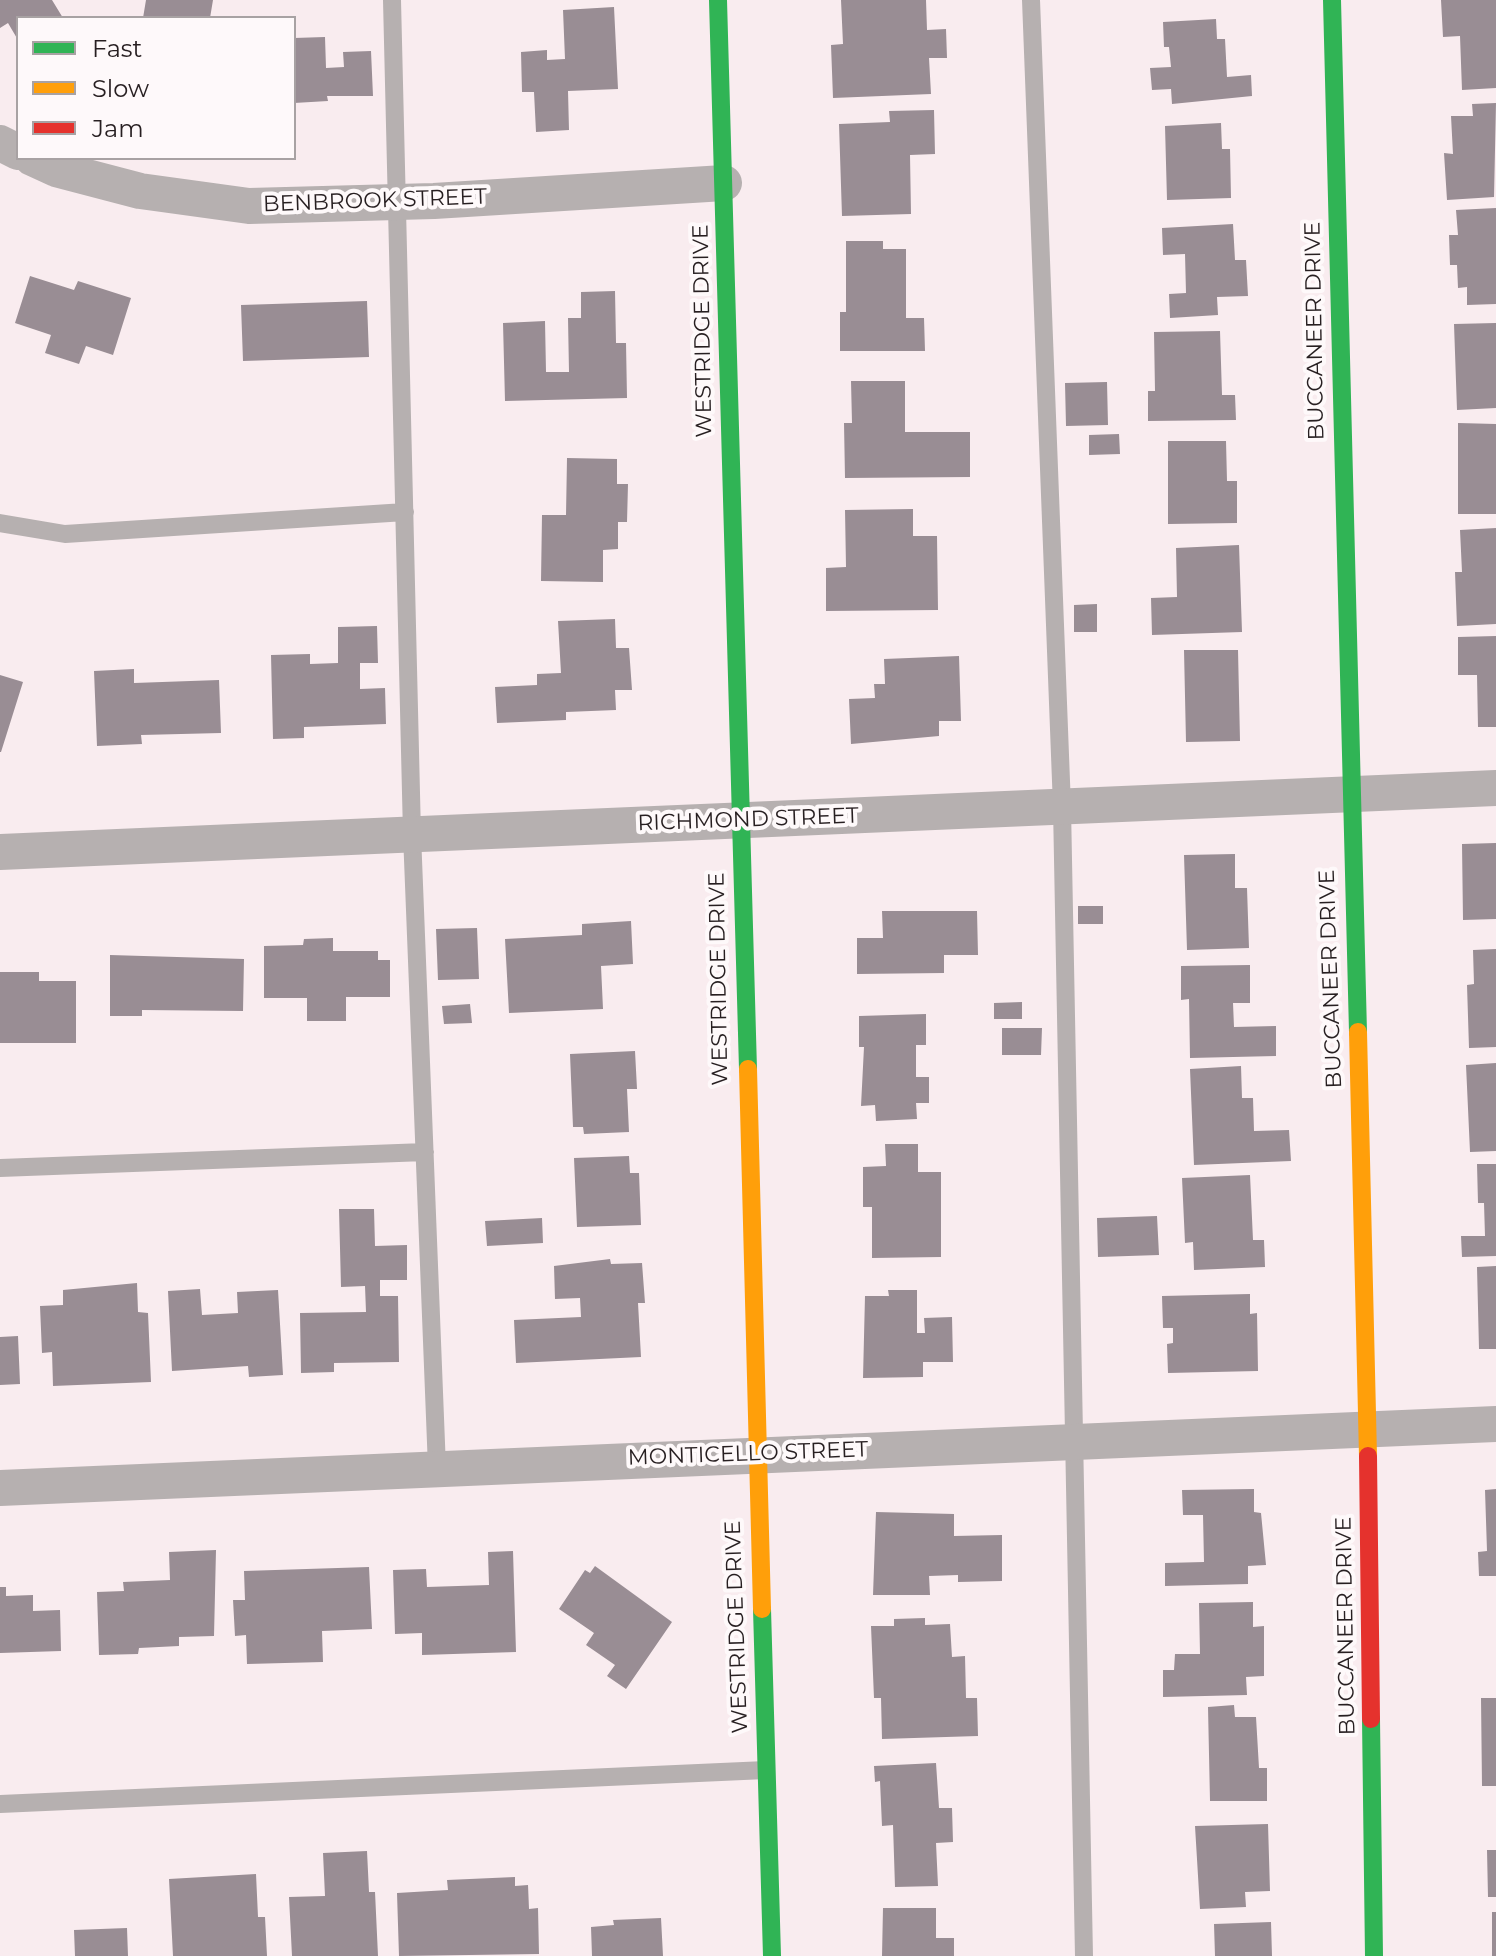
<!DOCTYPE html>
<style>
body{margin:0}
#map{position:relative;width:1496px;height:1956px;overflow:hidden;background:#f9ecef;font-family:Montserrat,sans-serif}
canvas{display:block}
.legend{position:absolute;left:16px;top:16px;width:280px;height:144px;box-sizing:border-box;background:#fef9fa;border:2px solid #a8a2a3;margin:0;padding:10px 14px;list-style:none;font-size:24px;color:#271f21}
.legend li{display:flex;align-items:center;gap:16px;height:40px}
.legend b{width:40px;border:2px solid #a8a2a3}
</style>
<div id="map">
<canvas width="1496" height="1956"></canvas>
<ul class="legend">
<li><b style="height:10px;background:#30b455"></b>Fast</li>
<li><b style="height:10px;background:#ff9f0a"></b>Slow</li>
<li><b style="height:10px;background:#e5322d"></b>Jam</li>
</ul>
</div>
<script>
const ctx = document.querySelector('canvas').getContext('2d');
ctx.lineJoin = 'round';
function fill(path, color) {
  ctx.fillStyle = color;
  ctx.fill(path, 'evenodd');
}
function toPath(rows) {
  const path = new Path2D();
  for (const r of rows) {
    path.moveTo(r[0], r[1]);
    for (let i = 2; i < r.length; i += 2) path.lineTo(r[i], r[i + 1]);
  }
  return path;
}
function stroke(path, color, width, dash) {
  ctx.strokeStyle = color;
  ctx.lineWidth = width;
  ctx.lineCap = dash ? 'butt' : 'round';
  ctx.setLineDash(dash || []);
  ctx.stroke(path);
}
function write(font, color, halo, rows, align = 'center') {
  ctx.font = font + ' Montserrat,sans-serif';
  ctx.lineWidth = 8;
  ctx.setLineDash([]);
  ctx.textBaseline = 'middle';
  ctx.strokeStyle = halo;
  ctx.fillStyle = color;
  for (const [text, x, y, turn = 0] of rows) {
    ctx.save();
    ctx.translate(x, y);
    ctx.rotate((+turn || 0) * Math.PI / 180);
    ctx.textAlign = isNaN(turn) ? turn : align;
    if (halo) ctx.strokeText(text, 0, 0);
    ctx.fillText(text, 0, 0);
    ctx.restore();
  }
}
fill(toPath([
 [0,0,52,0,63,18,18,18,18,40,8,23,0,28],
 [146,0,213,0,210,18,143,18],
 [841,0,926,0,927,30,946,29,947,58,929,58,931,94,833,98,831,45,843,44],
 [1441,0,1496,0,1496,88,1462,90,1460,36,1443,37],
 [614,7,618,89,568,91,569,130,536,132,534,92,522,92,521,52,547,50,547,60,565,59,563,10],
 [1216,19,1217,39,1225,39,1227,77,1251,75,1252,96,1172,104,1171,89,1152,90,1150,68,1171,67,1169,47,1164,47,1163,22],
 [325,37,326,68,344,67,343,52,371,51,373,96,327,96,328,101,294,103,294,38],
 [1496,103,1494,197,1447,200,1444,153,1453,154,1451,116,1473,116,1472,104],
 [934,110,935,154,910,155,911,214,842,216,839,124,890,122,889,111],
 [1221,123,1222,149,1230,149,1231,198,1167,200,1165,126],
 [1496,208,1496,304,1467,305,1467,287,1458,288,1457,265,1450,265,1449,235,1458,235,1456,210],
 [1233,224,1235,260,1246,260,1248,296,1217,297,1218,315,1170,318,1169,294,1186,293,1185,254,1163,255,1162,228],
 [846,241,883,241,883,249,906,249,906,318,924,318,925,351,840,351,840,312,846,312],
 [30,276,74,290,78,281,131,298,113,355,86,346,79,364,45,353,51,335,15,323],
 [615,291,616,343,626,343,627,398,505,401,503,323,545,321,546,372,569,372,568,318,581,318,581,292],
 [367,301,369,357,243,361,241,305],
 [1496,323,1496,408,1457,410,1454,324],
 [1220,331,1222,395,1235,395,1236,420,1148,421,1148,391,1155,391,1154,332],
 [851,381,905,381,905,432,970,432,970,477,845,478,844,423,852,423],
 [1107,382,1108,425,1066,426,1065,383],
 [1458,423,1496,424,1496,514,1458,514],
 [1119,434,1120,454,1089,455,1089,435],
 [1168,441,1226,441,1227,481,1237,481,1237,523,1168,524],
 [567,458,617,459,617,484,628,484,627,522,618,522,618,549,603,550,603,582,541,581,542,515,566,515],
 [913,509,913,536,937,536,938,610,826,611,826,568,846,567,845,510],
 [1496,528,1496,624,1457,626,1455,572,1462,572,1460,530],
 [1239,545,1242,632,1152,635,1151,598,1177,597,1176,548],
 [1097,604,1097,632,1074,632,1074,605],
 [615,619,616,648,629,648,632,690,615,690,616,710,566,712,566,720,497,723,495,687,537,685,537,674,561,673,558,621],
 [377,626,378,663,360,663,360,689,385,688,386,724,304,727,304,738,273,739,271,655,310,654,310,664,338,663,338,627],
 [1496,636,1496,727,1478,727,1477,675,1458,675,1458,637],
 [1184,650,1238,650,1240,741,1186,742],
 [959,656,961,721,939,721,939,736,851,744,849,699,875,698,874,684,885,684,884,659],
 [134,669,134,683,219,680,221,733,141,735,142,744,97,746,94,671],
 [0,675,23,682,1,752,0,752],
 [1496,843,1496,919,1463,920,1462,844],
 [1235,854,1235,888,1247,888,1249,948,1187,950,1184,855],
 [1078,906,1103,906,1103,924,1078,924],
 [882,911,977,911,978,955,944,955,944,973,857,974,857,938,883,938],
 [631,921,633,964,601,966,603,1009,509,1013,505,939,582,935,582,924],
 [477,928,479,979,438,980,436,929],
 [333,938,333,951,378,951,378,960,390,960,390,997,346,997,346,1021,307,1021,307,998,264,998,264,946,303,945,304,939],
 [1496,949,1496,1047,1469,1048,1467,985,1474,984,1473,950],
 [110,955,244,959,243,1011,142,1010,142,1016,110,1016],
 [1250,965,1250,1003,1233,1003,1234,1027,1276,1026,1276,1056,1190,1058,1189,999,1181,1000,1181,966],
 [0,972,39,972,39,981,76,981,76,1043,0,1043],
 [1022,1002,1022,1019,994,1019,994,1003],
 [470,1004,472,1023,444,1024,442,1006],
 [926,1014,926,1045,916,1045,916,1077,929,1077,929,1103,916,1103,917,1119,876,1121,875,1105,861,1106,864,1047,859,1047,859,1016],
 [1002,1028,1042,1028,1041,1055,1002,1055],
 [635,1051,637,1089,627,1089,629,1132,584,1134,583,1127,573,1127,570,1054],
 [1496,1063,1496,1151,1470,1152,1466,1065],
 [1241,1066,1242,1098,1253,1098,1254,1131,1289,1130,1291,1161,1194,1165,1190,1069],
 [885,1144,918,1144,918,1172,941,1172,941,1257,872,1258,872,1207,863,1207,863,1167,886,1166],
 [629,1156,630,1173,639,1173,641,1225,577,1227,574,1158],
 [1477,1164,1496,1164,1496,1256,1462,1257,1461,1236,1485,1236,1484,1203,1478,1203],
 [1250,1175,1253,1240,1264,1240,1265,1267,1194,1270,1193,1242,1185,1243,1182,1178],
 [339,1209,374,1209,375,1246,407,1245,407,1280,380,1280,380,1296,398,1296,399,1362,334,1363,334,1372,301,1373,300,1313,366,1312,365,1286,341,1287],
 [1157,1216,1159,1255,1098,1257,1097,1218],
 [542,1218,543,1243,487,1246,485,1221],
 [610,1259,611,1264,642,1263,645,1303,638,1303,641,1357,516,1363,514,1320,581,1317,580,1298,555,1299,554,1266],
 [1496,1266,1496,1349,1479,1349,1477,1267],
 [137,1283,138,1312,148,1313,151,1382,53,1386,52,1352,42,1353,40,1306,63,1305,63,1290],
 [200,1289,202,1315,238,1313,237,1292,278,1290,283,1375,249,1377,248,1366,172,1371,168,1291],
 [888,1290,917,1290,917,1333,925,1333,924,1318,952,1317,953,1362,923,1362,923,1377,863,1378,865,1296,889,1296],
 [1250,1294,1250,1314,1257,1313,1258,1371,1168,1373,1167,1344,1173,1343,1173,1328,1163,1328,1162,1296],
 [18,1336,20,1384,0,1385,0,1337],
 [1254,1489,1254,1512,1261,1513,1266,1565,1248,1566,1248,1584,1165,1586,1165,1563,1204,1562,1203,1515,1183,1515,1182,1490],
 [1496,1489,1496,1576,1479,1576,1478,1552,1487,1551,1485,1490],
 [876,1512,954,1514,954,1536,1002,1535,1002,1581,958,1582,958,1575,929,1576,930,1595,873,1595],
 [216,1550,214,1636,179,1637,179,1646,139,1648,138,1654,99,1655,97,1592,124,1591,123,1582,170,1580,169,1552],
 [513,1551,516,1652,422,1655,422,1633,395,1634,393,1570,426,1569,427,1587,489,1585,488,1552],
 [595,1566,672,1622,626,1689,607,1676,615,1665,586,1645,594,1633,559,1609,585,1570,590,1573],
 [369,1567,372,1629,322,1631,323,1662,247,1664,246,1635,235,1636,233,1600,245,1600,244,1571],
 [0,1587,6,1587,6,1596,33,1595,33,1611,60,1610,61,1651,0,1653],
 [1253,1602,1253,1627,1264,1626,1264,1676,1246,1677,1247,1695,1163,1697,1163,1670,1174,1670,1175,1654,1200,1654,1199,1603],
 [925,1618,925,1625,950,1624,952,1657,965,1656,966,1698,977,1698,978,1736,882,1739,881,1698,874,1698,871,1626,894,1626,894,1619],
 [1481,1698,1496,1698,1496,1786,1482,1786],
 [1234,1705,1235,1717,1256,1717,1259,1768,1267,1768,1267,1801,1210,1801,1208,1707],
 [936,1763,939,1808,952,1808,953,1842,936,1843,938,1886,895,1887,893,1825,882,1826,880,1781,875,1782,874,1766],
 [1268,1824,1270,1891,1245,1892,1246,1907,1200,1909,1195,1826],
 [1487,1850,1496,1850,1496,1897,1488,1897],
 [367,1851,369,1892,375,1892,378,1956,292,1956,289,1897,325,1896,323,1853],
 [256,1874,258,1917,265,1917,267,1956,173,1956,169,1879],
 [515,1877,515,1886,528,1885,529,1909,538,1908,539,1954,399,1956,397,1893,448,1890,447,1880],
 [883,1908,936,1908,936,1938,954,1938,954,1956,882,1956],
 [1492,1912,1496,1912,1496,1956,1492,1956],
 [661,1918,663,1956,592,1956,591,1927,614,1925,613,1920],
 [1271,1922,1272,1956,1215,1956,1214,1924],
 [127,1928,128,1956,75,1956,74,1930]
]), '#998d94');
stroke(toPath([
 [392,0,412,834,437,1468],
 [1031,0,1062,807,1084,1956],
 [0,523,65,534,405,512],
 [0,1168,425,1152],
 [0,1804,766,1770]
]), '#b6b0b0', 18);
stroke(toPath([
 [0,143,18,152],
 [32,158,56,169,140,191,249,206,434,201,724,183],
 [0,852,1496,788],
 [0,1488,1496,1424]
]), '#b6b0b0', 36);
stroke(toPath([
 [718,0,748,1069],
 [1332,0,1358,1032],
 [762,1609,772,1956],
 [1371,1719,1374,1956]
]), '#30b455', 18);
stroke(toPath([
 [1358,1032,1368,1456],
 [748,1069,762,1609]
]), '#ff9f0a', 18);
stroke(toPath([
 [1368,1456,1371,1719]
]), '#e5322d', 18);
write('22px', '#271f21', '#fef9fa', [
 ["BENBROOK STREET",375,201,-2],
 ["WESTRIDGE DRIVE",703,331,-91],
 ["BUCCANEER DRIVE",1315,331,-91],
 ["RICHMOND STREET",748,820,-2],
 ["WESTRIDGE DRIVE",719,979,-91],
 ["BUCCANEER DRIVE",1331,979,-92],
 ["MONTICELLO STREET",748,1454,-2],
 ["BUCCANEER DRIVE",1346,1626,-91],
 ["WESTRIDGE DRIVE",737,1627,-92]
]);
</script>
